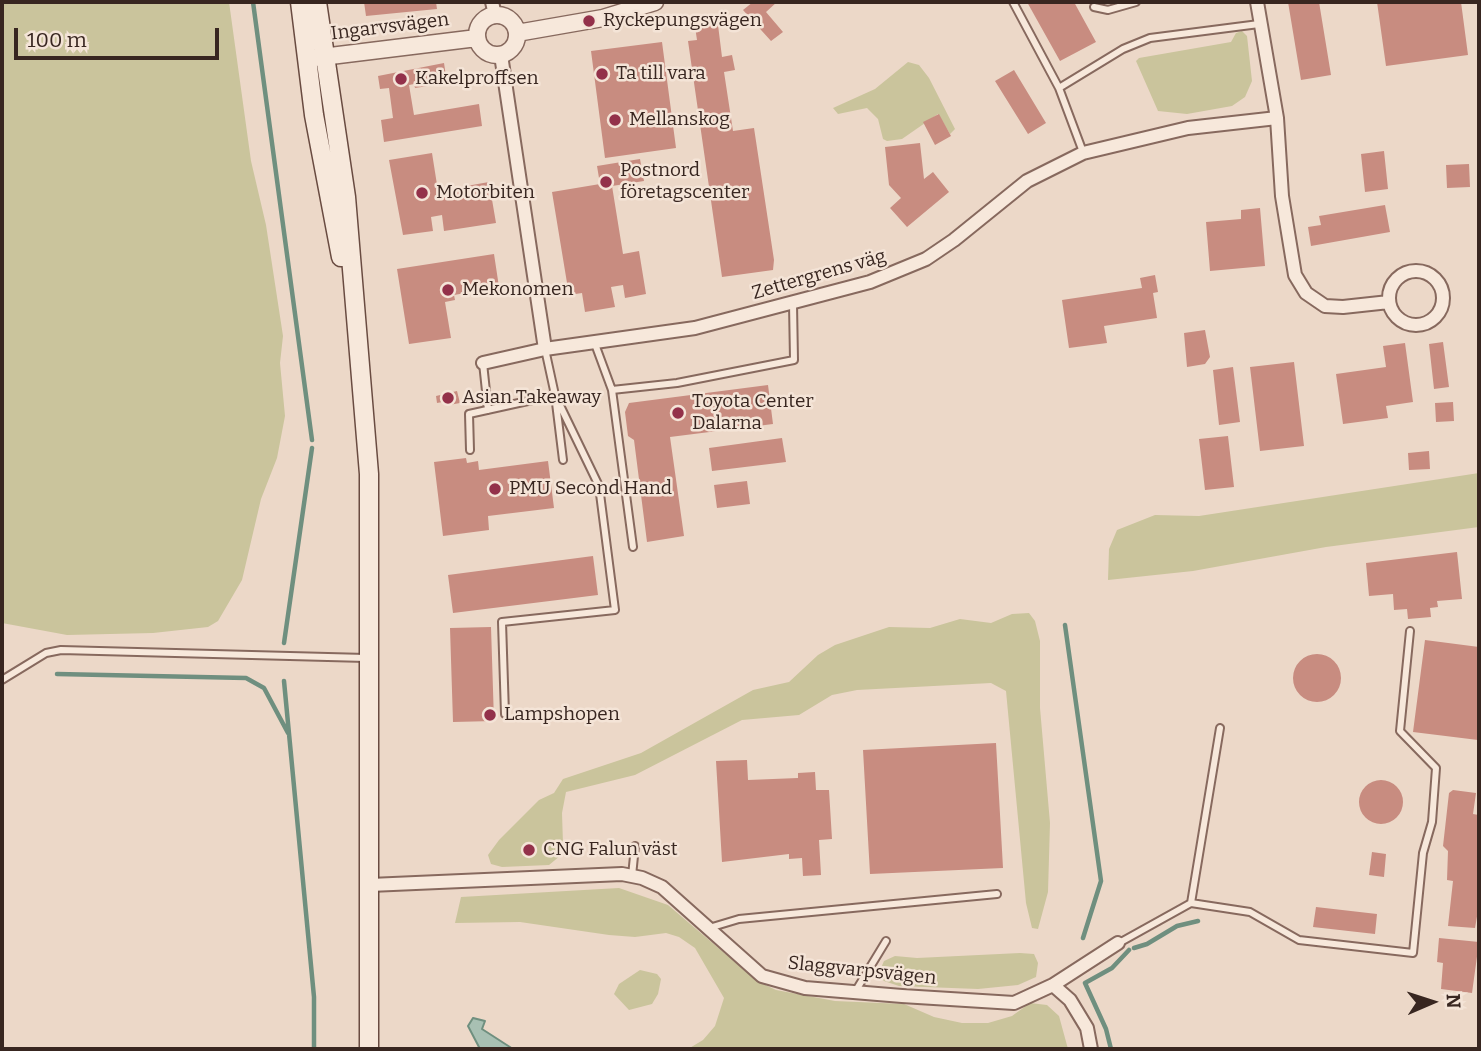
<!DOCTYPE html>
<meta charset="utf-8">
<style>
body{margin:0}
#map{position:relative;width:1481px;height:1051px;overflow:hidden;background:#ecd8c8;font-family:Bitter,serif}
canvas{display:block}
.frame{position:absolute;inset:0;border:4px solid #382620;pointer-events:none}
.north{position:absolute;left:1397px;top:967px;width:70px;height:70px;-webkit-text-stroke:5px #f4e4d7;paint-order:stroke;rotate:87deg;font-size:19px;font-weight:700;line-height:28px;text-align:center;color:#382620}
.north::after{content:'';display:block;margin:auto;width:24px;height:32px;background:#382620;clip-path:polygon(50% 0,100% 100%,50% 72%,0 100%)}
.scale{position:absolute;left:14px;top:28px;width:205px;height:32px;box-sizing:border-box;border:4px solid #382620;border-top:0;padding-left:9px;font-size:21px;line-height:24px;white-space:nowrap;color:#382620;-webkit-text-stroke:5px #f4e4d7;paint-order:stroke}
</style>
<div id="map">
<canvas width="1481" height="1051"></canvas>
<div class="frame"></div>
<div class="north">N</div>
<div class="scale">100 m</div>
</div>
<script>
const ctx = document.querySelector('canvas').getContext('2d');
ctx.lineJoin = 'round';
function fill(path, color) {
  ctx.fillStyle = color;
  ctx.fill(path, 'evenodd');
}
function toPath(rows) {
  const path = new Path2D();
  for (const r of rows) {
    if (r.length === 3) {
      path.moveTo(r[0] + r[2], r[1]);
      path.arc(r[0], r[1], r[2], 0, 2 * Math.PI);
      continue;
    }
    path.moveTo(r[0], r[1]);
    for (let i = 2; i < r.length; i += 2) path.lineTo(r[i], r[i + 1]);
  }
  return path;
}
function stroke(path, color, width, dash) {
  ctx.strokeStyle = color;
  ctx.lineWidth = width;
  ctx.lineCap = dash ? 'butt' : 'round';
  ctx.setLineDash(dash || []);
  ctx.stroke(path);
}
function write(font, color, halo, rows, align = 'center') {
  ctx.font = font + ' Bitter,serif';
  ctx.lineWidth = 5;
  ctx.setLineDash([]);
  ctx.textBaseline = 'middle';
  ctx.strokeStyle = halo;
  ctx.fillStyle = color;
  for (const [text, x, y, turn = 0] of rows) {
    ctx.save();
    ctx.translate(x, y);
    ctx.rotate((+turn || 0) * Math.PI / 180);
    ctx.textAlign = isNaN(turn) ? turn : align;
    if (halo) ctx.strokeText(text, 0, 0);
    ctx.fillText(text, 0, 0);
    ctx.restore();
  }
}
fill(toPath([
 [2,2,229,2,251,161,266,225,283,336,280,363,285,416,277,458,261,499,242,580,218,621,208,627,153,633,67,635,2,623],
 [1242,31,1247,36,1252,81,1245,97,1232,106,1187,114,1158,111,1136,61,1139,58,1231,42,1236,33],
 [908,62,919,65,929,78,955,129,950,134,938,114,902,139,887,141,883,139,878,119,867,108,838,114,833,108,875,89],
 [1479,473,1479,527,1326,547,1193,571,1108,580,1109,549,1117,530,1155,515,1199,516],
 [1029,613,1035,621,1040,641,1040,708,1050,823,1048,892,1038,929,1032,928,1026,903,1006,691,991,683,857,690,832,695,799,715,742,720,635,775,566,792,562,813,563,844,560,856,549,865,502,867,491,864,488,855,499,840,539,800,554,793,563,779,641,753,753,690,789,682,818,655,835,645,889,627,930,628,960,619,991,623,1012,614],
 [619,888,668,905,757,981,776,990,835,1001,904,1004,934,1017,962,1023,988,1023,1012,1016,1030,1003,1047,1005,1059,1016,1068,1049,688,1049,703,1040,715,1026,724,998,695,948,679,937,666,933,635,937,609,935,520,922,455,923,461,897],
 [1020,953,1034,954,1038,963,1036,977,1018,985,978,989,899,986,884,981,878,975,884,961,895,956,917,958],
 [640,970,657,974,661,979,658,994,652,1004,629,1010,614,994,619,984]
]), '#cac49c');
const water = toPath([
 [473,1018,485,1021,482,1029,513,1049,480,1049,468,1026,473,1018]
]);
fill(water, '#a8c0b3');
stroke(water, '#6f8f7f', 2);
stroke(toPath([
 [253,2,312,440],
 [1065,625,1101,881,1083,938],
 [284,643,312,448],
 [57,674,246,678,264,688,288,733],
 [284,681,314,997,314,1049],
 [1134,948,1147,944,1177,926,1198,921],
 [1111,1049,1106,1029,1085,983,1112,968,1129,950]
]), '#6f8f7f', 4.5);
fill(toPath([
 [364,2,436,2,437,9,366,16],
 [753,2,777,2,766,12,783,32,771,41,743,10],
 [1027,2,1074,2,1096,42,1060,61],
 [1288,2,1319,2,1331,75,1301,80],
 [1377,2,1461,2,1468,55,1386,66],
 [717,17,722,57,732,55,735,70,724,72,733,131,754,128,774,260,773,270,722,277,688,41,697,40,694,20],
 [662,42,676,148,605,158,591,51],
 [444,63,447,83,415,88,414,84,409,85,414,115,479,104,482,126,384,142,381,120,393,118,389,88,380,89,378,76],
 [1014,70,1046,123,1028,134,995,81],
 [939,114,951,136,935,145,923,122],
 [920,143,924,179,933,172,949,192,907,227,890,208,901,198,889,185,885,147],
 [1384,151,1388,189,1365,192,1361,154],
 [432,153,438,191,489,182,496,223,444,231,442,215,431,217,433,231,403,235,389,160],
 [640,159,644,181,612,186,623,254,639,251,646,294,625,298,623,285,611,287,615,307,585,312,582,293,569,295,552,192,600,184,597,166],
 [1469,164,1470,187,1447,188,1446,165],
 [1385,205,1390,232,1311,246,1308,227,1321,225,1319,216],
 [1260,208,1265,266,1210,271,1206,222,1241,219,1241,210],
 [494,254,499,287,454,295,455,300,445,302,451,338,409,344,397,269],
 [1155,275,1158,292,1153,293,1157,318,1104,326,1107,343,1069,348,1062,300,1142,288,1140,278],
 [1205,330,1210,357,1205,364,1187,367,1184,333],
 [1443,342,1449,387,1434,389,1429,344],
 [1405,343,1413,402,1386,406,1388,418,1343,424,1336,374,1386,367,1383,346],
 [1294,362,1304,446,1260,451,1250,367],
 [1233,367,1240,422,1219,425,1213,370],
 [768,385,773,424,670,437,684,536,647,542,634,440,628,436,625,412,629,403],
 [457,391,460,403,449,405,448,401,437,403,436,396],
 [1453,402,1454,421,1436,422,1435,403],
 [1228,436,1234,487,1205,490,1199,439],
 [782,438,786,462,712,471,709,448],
 [1429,451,1430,469,1409,470,1408,453],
 [466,458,467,463,478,461,479,470,548,461,554,508,488,516,489,530,443,536,434,462],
 [747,481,750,504,717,508,714,485],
 [1457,552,1462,599,1437,601,1438,607,1430,608,1431,617,1408,619,1407,609,1394,610,1393,594,1369,596,1366,563],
 [593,556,598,595,453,613,448,575],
 [491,627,494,721,453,722,450,628],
 [1425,640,1479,647,1478,740,1413,732],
 [1317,678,24],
 [996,743,1003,868,870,874,863,750],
 [747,760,748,780,798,778,798,773,815,772,816,790,829,790,832,839,819,840,821,875,803,876,802,858,789,859,789,854,722,862,716,761],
 [1381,802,22],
 [1453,790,1476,793,1473,814,1479,815,1479,905,1475,928,1448,926,1453,881,1447,880,1448,851,1443,846,1449,793],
 [1372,852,1386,854,1384,877,1369,875],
 [1316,907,1377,914,1375,934,1313,927],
 [1439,938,1479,942,1472,993,1441,989,1443,963,1437,962]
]), '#c88c80');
const service = toPath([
 [1013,2,1059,88,1083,152],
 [1094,7,1108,10,1136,2],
 [1059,88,1123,49,1150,38,1259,24],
 [595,344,612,390,633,547],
 [545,349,555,395,563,460],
 [483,363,488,410],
 [612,390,677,383,794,360,793,304],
 [470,450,469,414,555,395,599,486,615,610,502,622,505,714],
 [2,680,46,653,61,650,366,658],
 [632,876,635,846],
 [1191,903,1250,912,1299,940,1413,953,1423,853,1432,822,1436,768,1400,731,1410,631],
 [709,928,739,919,997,894],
 [1119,943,1191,903,1220,728],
 [855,992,886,941]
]);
const minor = toPath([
 [492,2,495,15],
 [1257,2,1277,118,1282,196,1295,275,1306,293,1325,306,1343,307,1389,302],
 [1416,298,27],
 [545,349,695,328,870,282,926,259,954,240,1027,181,1083,153,1188,128,1277,118],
 [483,363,545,349,501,55],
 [370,885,622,874,642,878,662,887,762,976,805,988,902,996,1014,1003,1053,985,1118,943],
 [1053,985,1070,1000,1087,1028,1091,1049]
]);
const tertiary = toPath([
 [497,35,20],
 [517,33,603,18,655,2],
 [314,58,477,38]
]);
const secondary = toPath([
 [300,2,314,115,341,257],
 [317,2,346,197,369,474,369,1049]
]);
stroke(service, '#87695e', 10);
stroke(minor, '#87695e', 16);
stroke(tertiary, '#87695e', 19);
stroke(secondary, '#694b41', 21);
stroke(service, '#f7e8db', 6);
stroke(minor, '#f7e8db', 12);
stroke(tertiary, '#f7e8db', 16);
stroke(secondary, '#f7e8db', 18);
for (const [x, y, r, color] of [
 [589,21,7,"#93314a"],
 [602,74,7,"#93314a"],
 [401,79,7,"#93314a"],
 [615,120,7,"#93314a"],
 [606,182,7,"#93314a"],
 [422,193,7,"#93314a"],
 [448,290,7,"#93314a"],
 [448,398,7,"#93314a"],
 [678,413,7,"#93314a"],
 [495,489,7,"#93314a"],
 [490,715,7,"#93314a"],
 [529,850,7,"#93314a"]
]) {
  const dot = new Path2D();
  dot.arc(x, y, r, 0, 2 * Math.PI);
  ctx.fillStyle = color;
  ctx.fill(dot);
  stroke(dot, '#f4e4d7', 2.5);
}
write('19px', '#382620', '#f4e4d7', [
 ["Ryckepungsvägen",603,21],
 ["Ta till vara",616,74],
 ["Kakelproffsen",415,79],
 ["Mellanskog",629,120],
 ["Postnord",620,171],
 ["företagscenter",620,193],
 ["Motorbiten",436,193],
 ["Mekonomen",462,290],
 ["Asian Takeaway",462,398],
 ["Toyota Center",692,402],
 ["Dalarna",692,424],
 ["PMU Second Hand",509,489],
 ["Lampshopen",504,715],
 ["CNG Falun väst",543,850]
], 'left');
write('19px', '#382620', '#f4e4d7', [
 ["Ingarvsvägen",390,27,-7],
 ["Zettergrens väg",819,275,-16],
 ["Slaggvarpsvägen",862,971,6]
]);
</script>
